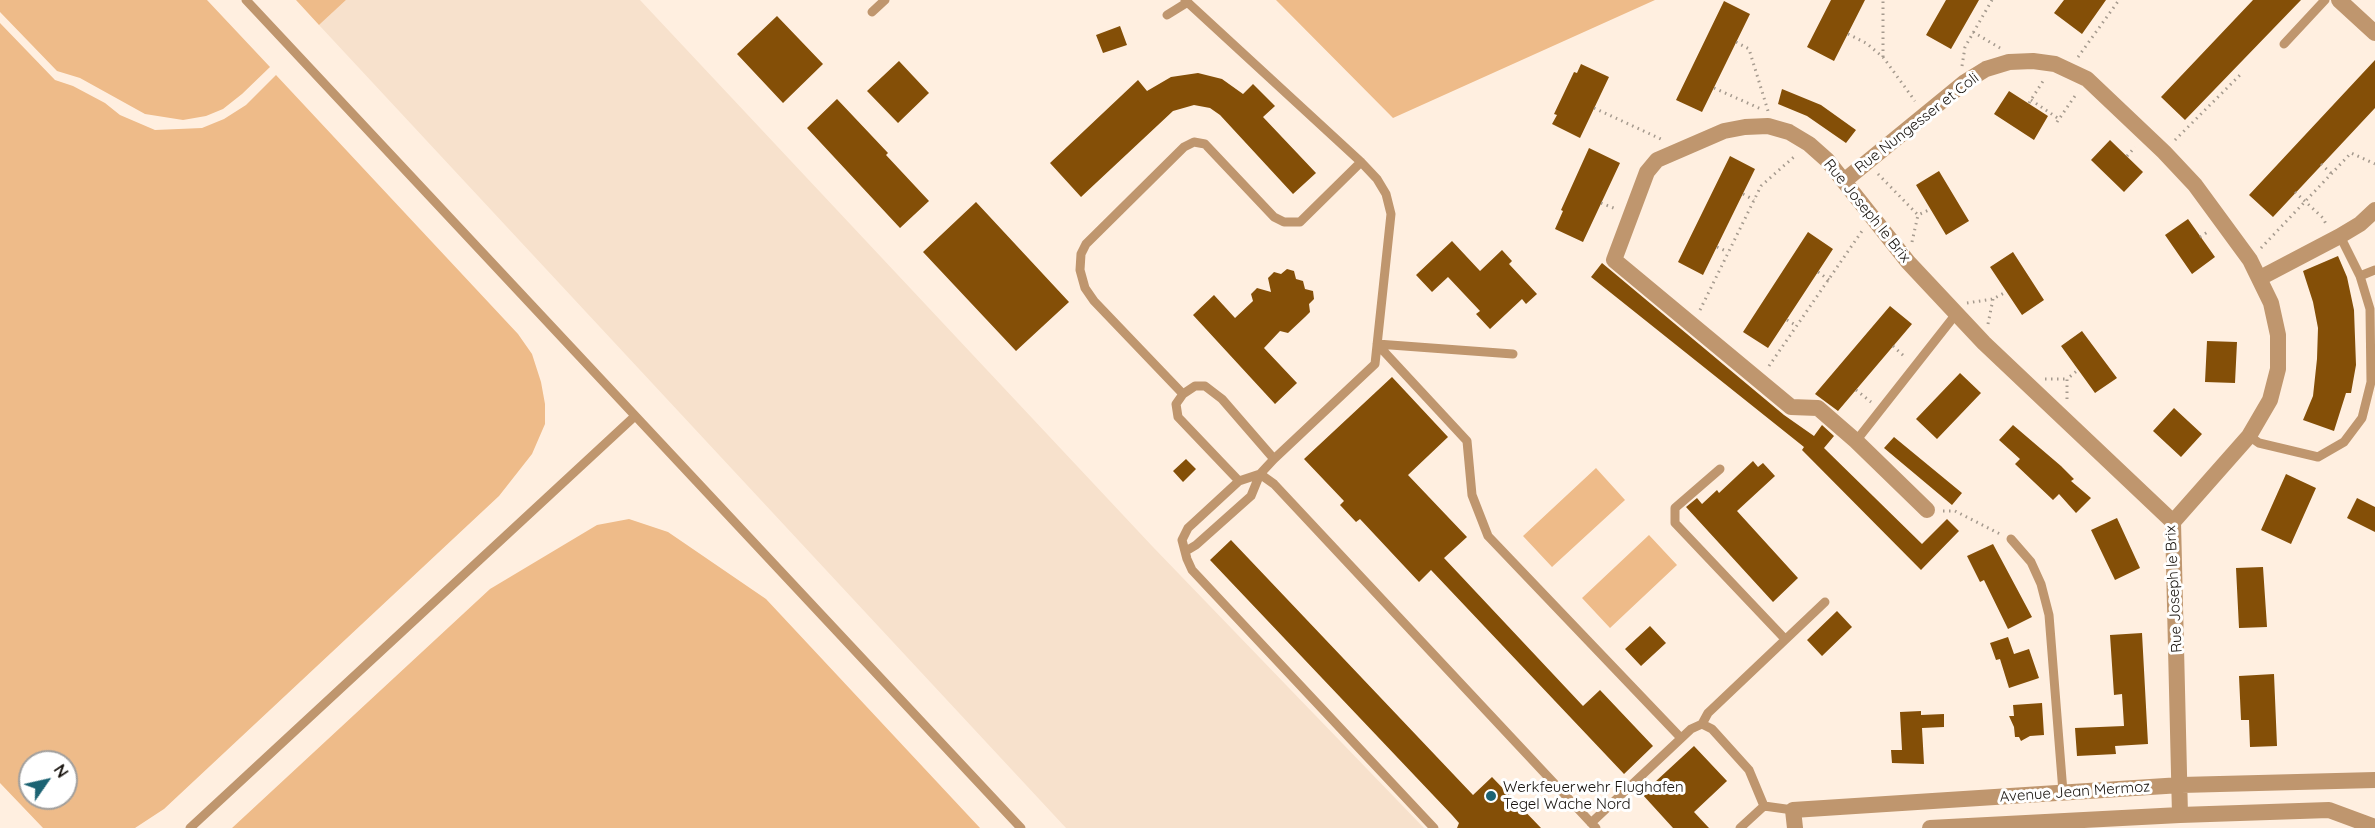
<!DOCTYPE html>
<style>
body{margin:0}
#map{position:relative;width:2375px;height:828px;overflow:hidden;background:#ffefe0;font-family:Quicksand,sans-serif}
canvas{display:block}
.north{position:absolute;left:18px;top:750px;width:60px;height:60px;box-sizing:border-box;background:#fff;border:2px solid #a19f9d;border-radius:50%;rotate:56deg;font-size:16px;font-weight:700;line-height:24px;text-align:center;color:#15100b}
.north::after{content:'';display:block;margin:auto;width:21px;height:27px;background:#1c6373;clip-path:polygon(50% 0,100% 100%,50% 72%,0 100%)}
</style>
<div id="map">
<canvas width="2375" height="828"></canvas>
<div class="north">N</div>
</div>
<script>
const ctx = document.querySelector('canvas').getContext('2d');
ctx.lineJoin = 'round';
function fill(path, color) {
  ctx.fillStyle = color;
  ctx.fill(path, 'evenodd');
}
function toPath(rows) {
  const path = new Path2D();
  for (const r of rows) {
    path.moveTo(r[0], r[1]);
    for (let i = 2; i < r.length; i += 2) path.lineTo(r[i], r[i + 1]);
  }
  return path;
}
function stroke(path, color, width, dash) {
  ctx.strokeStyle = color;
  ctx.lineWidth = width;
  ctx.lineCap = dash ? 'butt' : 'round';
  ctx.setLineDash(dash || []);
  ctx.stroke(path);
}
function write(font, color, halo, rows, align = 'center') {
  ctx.font = font + ' Quicksand,sans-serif';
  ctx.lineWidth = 6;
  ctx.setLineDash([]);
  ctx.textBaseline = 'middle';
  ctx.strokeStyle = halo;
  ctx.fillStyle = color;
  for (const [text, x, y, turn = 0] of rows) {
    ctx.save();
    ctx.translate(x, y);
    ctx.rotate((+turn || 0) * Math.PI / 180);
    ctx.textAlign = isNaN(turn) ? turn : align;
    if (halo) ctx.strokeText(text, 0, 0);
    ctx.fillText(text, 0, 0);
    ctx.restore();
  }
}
fill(toPath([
 [346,0,640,0,1153,547,1424,828,1066,828,319,25]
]), '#f7e1cc');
fill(toPath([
 [0,0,207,0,270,67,242,94,223,109,206,116,183,120,145,114,80,78,57,71,0,12],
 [296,0,346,0,319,25],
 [1276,0,1655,0,1393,118],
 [0,23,55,80,73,86,105,103,120,115,155,130,202,128,224,119,246,105,276,75,518,334,532,354,541,382,545,404,545,424,532,454,499,496,164,809,135,828,43,828,0,783],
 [30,762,66,762,66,798,30,798],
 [1596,468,1625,500,1552,567,1523,536],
 [629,519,668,532,766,599,980,828,232,828,490,589,597,525],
 [1649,535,1677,565,1610,628,1582,598]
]), '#eebb89');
fill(toPath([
 [1831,0,1865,0,1834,61,1807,47],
 [1946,0,1979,0,1951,49,1926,35],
 [2064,0,2106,0,2082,34,2054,13],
 [2253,0,2301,0,2185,120,2161,97],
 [1724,1,1750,14,1702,112,1676,100],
 [777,16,823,64,783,103,737,54],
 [1120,26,1127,45,1103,53,1096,35],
 [2375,60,2375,108,2273,217,2249,195],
 [899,61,929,93,898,123,867,91],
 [1581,64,1609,77,1580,138,1552,124,1557,115,1554,114,1574,72,1577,73],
 [1198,73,1222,79,1243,94,1253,84,1275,106,1263,117,1316,173,1293,194,1220,115,1210,108,1194,105,1173,111,1081,197,1050,163,1138,80,1147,91,1171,77],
 [1782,89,1821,105,1856,130,1846,143,1807,116,1778,104],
 [2009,91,2048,116,2034,140,1994,114],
 [837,99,888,153,886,155,929,201,900,228,807,128],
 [2110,140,2143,172,2124,192,2091,160],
 [1589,148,1620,163,1583,242,1555,229,1563,211,1561,210],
 [1730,156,1755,169,1703,275,1678,262],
 [1939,171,1969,221,1946,235,1916,185],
 [976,202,1069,302,1016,351,923,252],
 [2188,219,2215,257,2192,274,2165,235],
 [1808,232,1833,249,1768,348,1743,332],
 [1452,241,1480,271,1502,250,1512,261,1509,264,1537,294,1526,304,1522,299,1490,329,1476,314,1480,311,1448,277,1432,292,1416,275],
 [2013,252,2044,300,2022,315,1990,267],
 [2338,256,2347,277,2354,310,2356,365,2351,393,2346,393,2334,431,2303,420,2313,396,2317,359,2318,328,2313,302,2303,271],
 [1602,263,1784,415,1814,436,1822,425,1834,436,1824,448,1922,544,1947,519,1959,531,1921,570,1802,450,1804,447,1591,277],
 [1287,269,1294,271,1296,279,1303,281,1305,289,1313,291,1314,299,1309,304,1310,312,1305,317,1288,333,1280,331,1264,348,1297,383,1275,404,1193,315,1214,295,1235,318,1253,301,1251,294,1257,288,1271,292,1268,278,1274,272,1281,274],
 [1890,306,1912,324,1838,411,1815,394],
 [2082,331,2117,378,2095,393,2061,346],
 [2207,341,2237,342,2235,383,2205,382],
 [1960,373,1981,393,1937,439,1916,419],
 [1392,377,1448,437,1408,475,1467,537,1444,558,1583,706,1600,690,1653,746,1624,774,1431,570,1419,582,1360,519,1356,522,1340,505,1344,501,1304,459],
 [2174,408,2202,434,2181,457,2153,431],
 [2013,425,2061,466,2074,479,2071,481,2091,498,2076,513,2059,494,2053,500,2015,464,2020,459,1999,440],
 [1894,437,1962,493,1952,505,1884,448],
 [1186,459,1196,469,1183,482,1173,471],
 [1753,461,1758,467,1763,463,1775,476,1737,511,1798,578,1773,602,1686,507,1697,498,1702,504,1717,490,1719,493],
 [2286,474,2316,488,2291,544,2261,530],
 [2357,498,2375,507,2375,532,2347,518],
 [2117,518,2140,568,2115,580,2091,530],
 [1231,540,1473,795,1492,777,1541,828,1457,828,1459,823,1452,815,1210,560],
 [1993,544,2032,617,2008,629,1984,580,1980,582,1967,556],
 [2263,567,2267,627,2239,628,2236,568],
 [1837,611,1852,627,1822,656,1807,640],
 [1650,626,1666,643,1641,666,1625,649],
 [2142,633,2148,744,2115,746,2116,754,2077,756,2075,728,2124,726,2122,694,2114,695,2110,635],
 [2008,637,2014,654,2029,649,2039,678,2009,688,2000,659,1996,660,1990,643],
 [2274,674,2277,746,2250,747,2249,720,2241,720,2239,676],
 [2042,703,2044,735,2030,736,2021,741,2019,737,2015,737,2014,727,2009,716,2014,716,2013,705],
 [1921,711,1921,715,1944,714,1944,727,1922,728,1924,764,1892,763,1891,750,1902,750,1900,712],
 [1694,746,1727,781,1694,812,1709,828,1673,828,1642,794]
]), '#844f07');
stroke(toPath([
 [1973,32,2000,48],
 [1848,34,1866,43,1883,57,1915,101],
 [1736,42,1749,49,1768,111],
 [1883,57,1883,0],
 [2078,57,2119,0],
 [1962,66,1965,47,1992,0],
 [1714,88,1761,109],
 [2031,100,2059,119],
 [2029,103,2045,78],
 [1594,108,1663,140],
 [2057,122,2077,93],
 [2175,140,2240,75],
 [2127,156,2135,147],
 [2321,164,2331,173],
 [1878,174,1918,215,1931,209],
 [2295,192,2323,218,2327,226],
 [1743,194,1754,200],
 [1601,203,1616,209],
 [2200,237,2209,231],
 [1912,242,1918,215],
 [1717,247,1728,252],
 [2261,248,2351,153,2375,164],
 [1818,272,1829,280],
 [1967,303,1993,299,2006,292],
 [1700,310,1761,186,1796,155],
 [1787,320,1797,326],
 [1988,324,1993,299],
 [1893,346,1905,357],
 [1769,366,1862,231],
 [2045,379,2067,379],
 [1856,390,1871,402],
 [2067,399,2067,379,2078,370],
 [1943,511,1955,511,2000,534]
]), '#a59a8e', 3, [1.5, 4.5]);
stroke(toPath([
 [246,0,1021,828],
 [1185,0,1361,162,1377,179,1386,194,1391,214,1375,364,1274,459,1260,474,1251,496,1196,545,1186,551],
 [872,12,885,0],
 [1167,15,1188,2],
 [2284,44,2325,0],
 [2360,276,2375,270],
 [1377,344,1467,441,1472,495,1488,536,1681,738],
 [1377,344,1513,354],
 [1183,394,1094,301,1085,288,1080,270,1081,254,1086,244,1184,147,1194,142,1205,144,1274,217,1284,222,1300,222,1361,162],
 [2249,436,2259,443,2318,457,2344,442,2362,418,2371,382,2370,309,2360,276,2340,236],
 [1856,441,1956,314],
 [1720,469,1675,508,1675,523,1785,639],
 [1239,481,1178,417,1176,404,1183,394,1195,386,1205,386,1222,399,1274,459],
 [2011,539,2031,562,2041,584,2049,615,2063,792],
 [1702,724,1712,729,1749,770,1764,806,1793,810],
 [1591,823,1691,729,1702,724,1708,713,1825,602],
 [190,828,635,416],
 [1434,828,1192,570,1187,559,1182,540,1188,528,1239,481,1260,474,1274,484,1596,828],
 [1740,828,1764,806]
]), '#bf966e', 9);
stroke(toPath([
 [2339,0,2375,33],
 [1844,181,1965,82,1986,69,2009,62,2033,61,2055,64,2087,79,2164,152,2195,185,2250,260,2271,303,2278,335,2278,369,2270,400,2249,436,2173,522],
 [2260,278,2340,236,2360,224,2375,210],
 [1927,510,1856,441,1818,408,1791,407,1614,260,1647,172,1657,160,1724,131,1745,127,1768,126,1789,132,1809,144,1827,160,1908,262,1984,343,2173,522,2180,815],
 [1795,828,1793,810,2181,785,2375,780],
 [1930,828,2180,815,2329,810,2375,827]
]), '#bf966e', 16);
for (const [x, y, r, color] of [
 [1491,796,6,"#1c6373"]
]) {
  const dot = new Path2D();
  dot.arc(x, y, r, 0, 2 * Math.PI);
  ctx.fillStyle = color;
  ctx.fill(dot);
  stroke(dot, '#fff', 2);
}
write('15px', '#15100b', '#fff', [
 ["Rue Nungesser et Coli",1917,123,-38],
 ["Rue Joseph le Brix",1867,211,51],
 ["Rue Joseph le Brix",2174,589,-93],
 ["Avenue Jean Mermoz",2075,792,-4]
]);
write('15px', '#15100b', '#fff', [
 ["Werkfeuerwehr Flughafen",1503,787],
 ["Tegel Wache Nord",1503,804]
], 'left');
</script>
